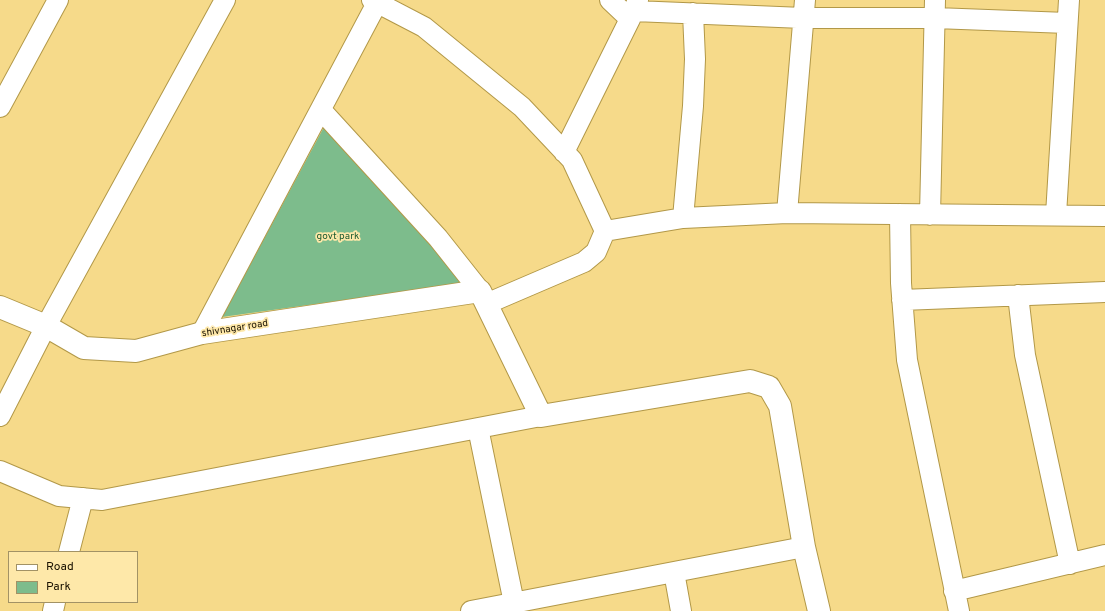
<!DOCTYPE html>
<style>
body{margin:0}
#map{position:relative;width:1105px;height:611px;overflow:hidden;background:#f6da8a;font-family:Overpass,sans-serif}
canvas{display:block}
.legend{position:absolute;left:8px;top:551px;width:130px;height:52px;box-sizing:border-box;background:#fee8a9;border:1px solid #a29265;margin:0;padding:5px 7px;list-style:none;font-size:12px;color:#191100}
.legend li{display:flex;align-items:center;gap:8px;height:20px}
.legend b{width:20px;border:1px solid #a29265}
</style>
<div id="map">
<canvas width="1105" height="611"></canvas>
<ul class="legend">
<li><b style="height:5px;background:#fff"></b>Road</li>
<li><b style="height:11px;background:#7dbc8c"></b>Park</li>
</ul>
</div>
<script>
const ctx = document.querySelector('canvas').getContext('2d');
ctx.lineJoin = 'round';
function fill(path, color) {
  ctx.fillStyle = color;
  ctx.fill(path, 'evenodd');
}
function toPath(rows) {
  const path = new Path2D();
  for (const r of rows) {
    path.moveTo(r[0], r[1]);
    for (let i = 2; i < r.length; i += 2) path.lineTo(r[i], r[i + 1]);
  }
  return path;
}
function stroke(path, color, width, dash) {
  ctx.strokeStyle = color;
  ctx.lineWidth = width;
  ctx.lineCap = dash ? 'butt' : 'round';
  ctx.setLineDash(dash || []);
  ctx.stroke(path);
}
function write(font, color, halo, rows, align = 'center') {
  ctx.font = font + ' Overpass,sans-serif';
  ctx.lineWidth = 3.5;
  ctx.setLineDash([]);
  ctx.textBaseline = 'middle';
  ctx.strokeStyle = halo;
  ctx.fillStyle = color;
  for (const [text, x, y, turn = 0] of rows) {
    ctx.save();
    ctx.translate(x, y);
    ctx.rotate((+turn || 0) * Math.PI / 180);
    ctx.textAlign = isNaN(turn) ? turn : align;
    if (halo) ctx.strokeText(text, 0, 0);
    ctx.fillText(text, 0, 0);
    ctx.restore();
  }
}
fill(toPath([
 [324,127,467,283,222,317]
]), '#7dbc8c');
const minor = toPath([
 [372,0,424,27,522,107,572,160,605,231,596,252,584,262,486,304],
 [610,0,630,19],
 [634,11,803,18,935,18,1067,23],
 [0,107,58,0],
 [321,110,438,238,480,291],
 [564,152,630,19,638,0],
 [787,213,805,0],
 [900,214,901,283,907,360,959,611],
 [930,215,935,0],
 [1056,215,1069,0],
 [683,218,693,106,695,59,693,13],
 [605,231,683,218,787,213,1105,216],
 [1018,295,1025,355,1070,564],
 [902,300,1105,292],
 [202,333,377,3],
 [0,416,46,326,225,0],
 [478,428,514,603],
 [0,471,59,496,102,500,541,416],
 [69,552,83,498],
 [674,572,681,611],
 [954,591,1105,555],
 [53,611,55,602],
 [471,611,804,547]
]);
const tertiary = toPath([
 [0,307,46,326,84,348,136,351,202,333,480,291,541,416,750,381,769,387,780,406,804,547,819,611]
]);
stroke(minor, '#b29848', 22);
stroke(tertiary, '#b29848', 24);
stroke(minor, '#fff', 20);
stroke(tertiary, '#fff', 22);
write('10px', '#1c5c31', '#fee8a9', [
 ["govt park",338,237]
]);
write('10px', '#191100', '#fee8a9', [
 ["shivnagar road",235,329,-9]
]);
</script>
